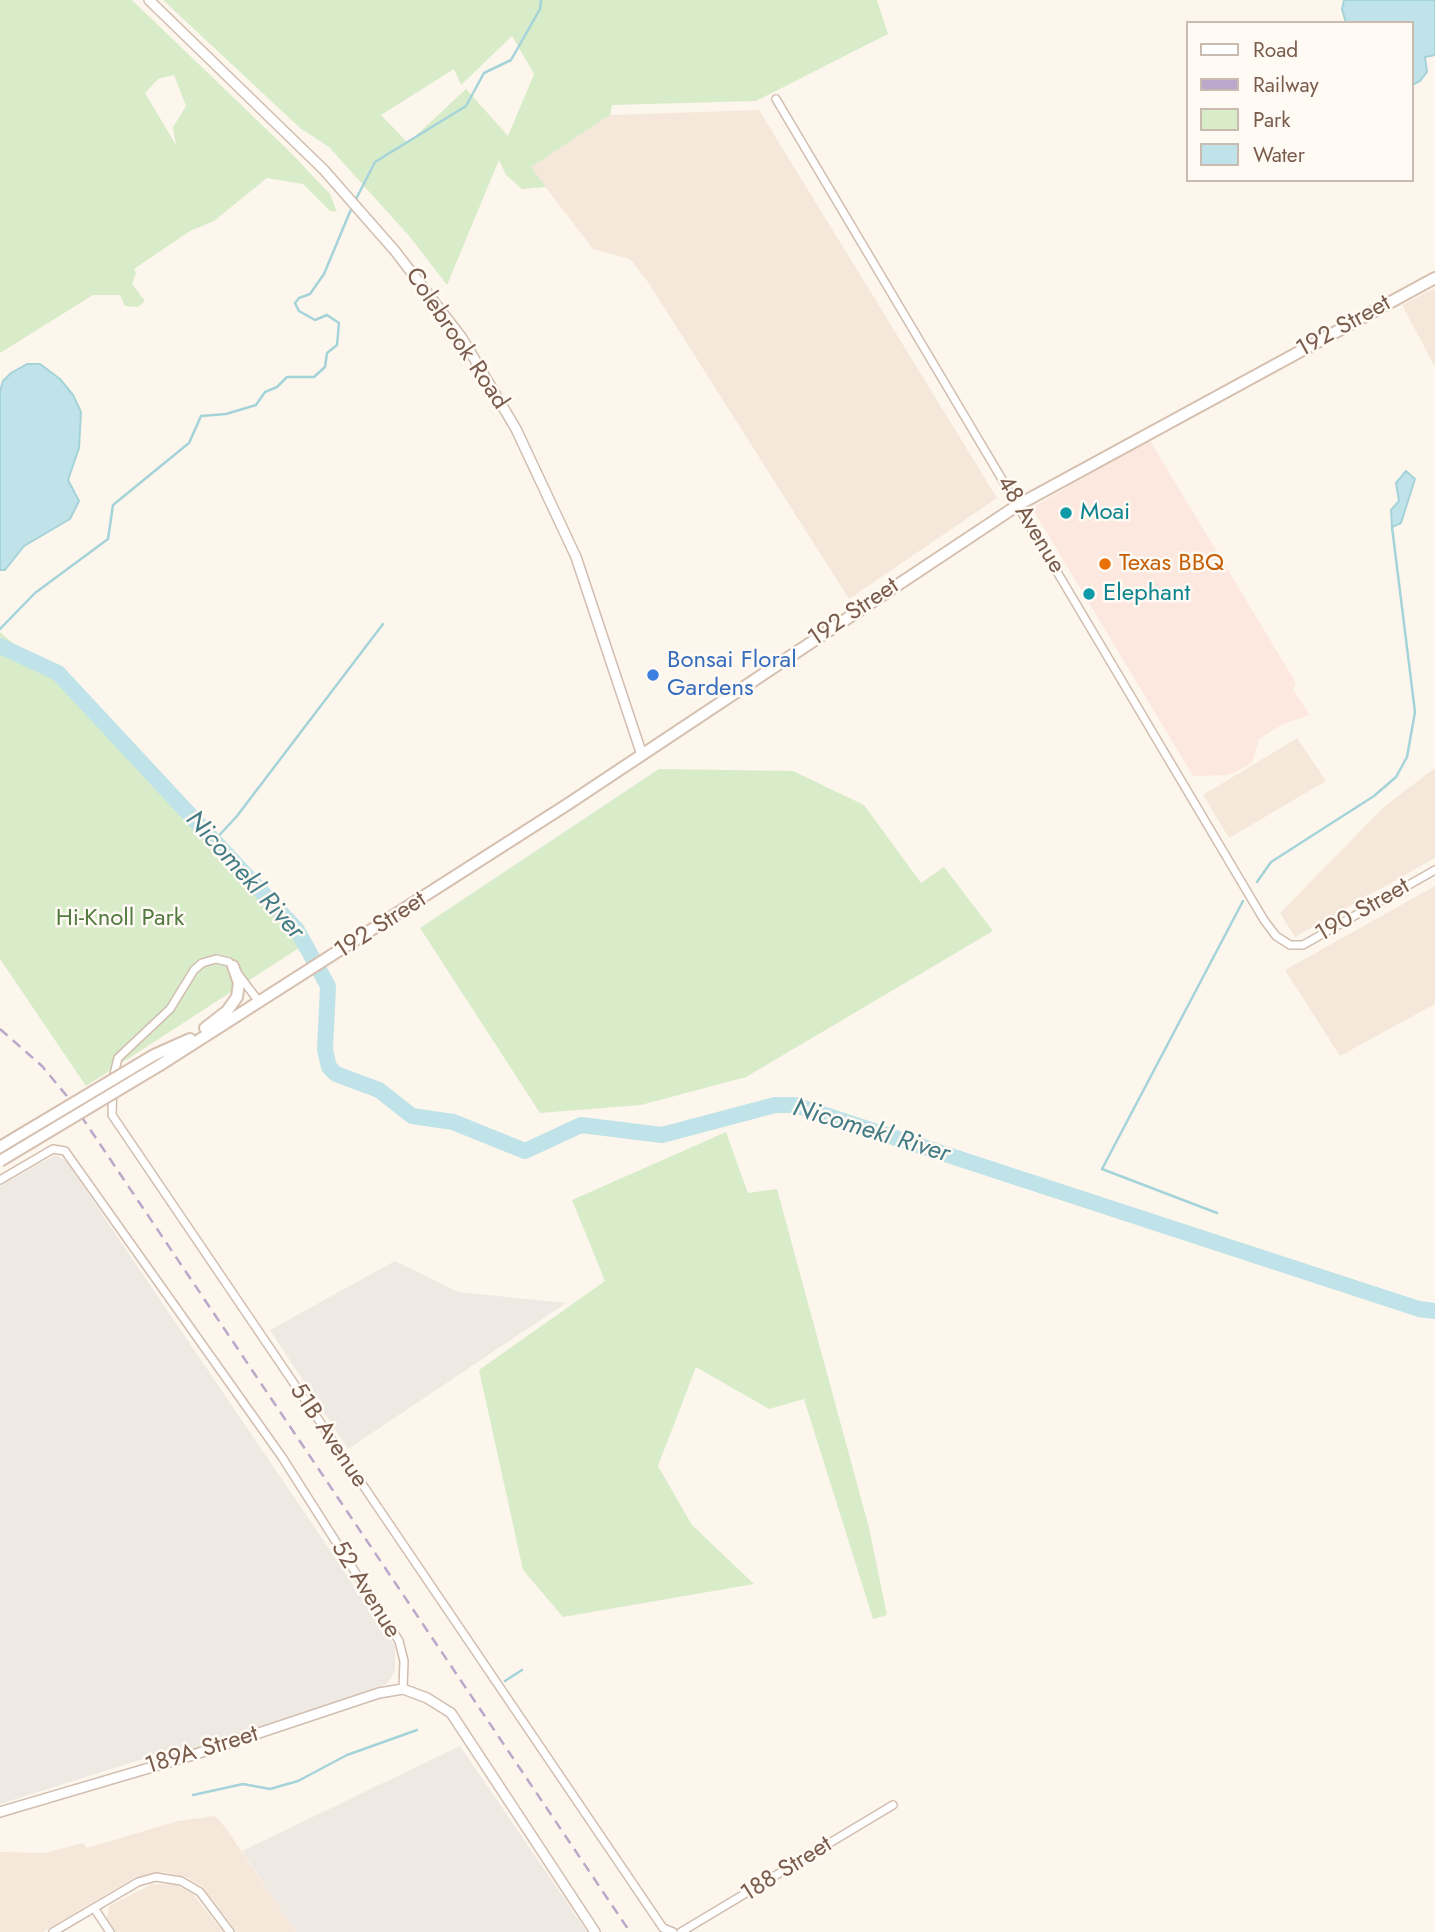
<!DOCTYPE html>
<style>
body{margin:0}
#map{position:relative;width:1435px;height:1932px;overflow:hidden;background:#fdf6ec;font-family:Jost,sans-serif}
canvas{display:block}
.legend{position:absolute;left:1186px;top:21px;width:228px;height:161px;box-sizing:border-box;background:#fffaf3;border:2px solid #cabbb1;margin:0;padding:9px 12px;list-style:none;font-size:21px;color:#7a5c4d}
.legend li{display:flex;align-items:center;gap:14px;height:35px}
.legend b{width:35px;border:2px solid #cabbb1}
</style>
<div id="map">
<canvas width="1435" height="1932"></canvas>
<ul class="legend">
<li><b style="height:9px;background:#fff"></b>Road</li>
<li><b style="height:9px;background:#b9a8c9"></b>Railway</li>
<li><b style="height:19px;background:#d8ecc9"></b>Park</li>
<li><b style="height:19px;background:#bfe3e8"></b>Water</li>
</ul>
</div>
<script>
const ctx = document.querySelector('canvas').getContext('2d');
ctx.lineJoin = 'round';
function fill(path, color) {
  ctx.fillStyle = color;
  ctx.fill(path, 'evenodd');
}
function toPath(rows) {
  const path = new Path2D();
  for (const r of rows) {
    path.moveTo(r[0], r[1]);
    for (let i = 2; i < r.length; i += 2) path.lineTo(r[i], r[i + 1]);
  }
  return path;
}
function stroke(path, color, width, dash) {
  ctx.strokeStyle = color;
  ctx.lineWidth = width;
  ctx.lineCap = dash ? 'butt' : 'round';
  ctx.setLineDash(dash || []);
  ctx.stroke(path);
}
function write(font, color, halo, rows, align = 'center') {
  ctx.font = font + ' Jost,sans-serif';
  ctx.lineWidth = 5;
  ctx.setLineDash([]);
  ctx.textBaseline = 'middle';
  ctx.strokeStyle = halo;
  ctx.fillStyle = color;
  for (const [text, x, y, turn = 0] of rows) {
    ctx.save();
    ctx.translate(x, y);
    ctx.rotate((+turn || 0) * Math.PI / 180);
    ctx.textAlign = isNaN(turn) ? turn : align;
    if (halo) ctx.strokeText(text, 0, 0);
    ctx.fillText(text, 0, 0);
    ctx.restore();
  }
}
fill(toPath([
 [759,110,997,498,849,599,648,282,630,259,593,249,530,167,610,115],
 [1435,288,1435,367,1402,305],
 [1297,738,1326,781,1229,838,1203,795],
 [1435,768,1435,858,1295,937,1280,913,1385,806],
 [1435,886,1435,1004,1340,1056,1285,970],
 [215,1816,225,1827,296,1932,237,1932,204,1888,186,1877,164,1872,135,1877,43,1932,0,1932,0,1852,44,1853,83,1843,87,1848,178,1821],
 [152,1884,176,1885,192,1893,223,1932,116,1932,107,1918,109,1906]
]), '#f5e8da');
fill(toPath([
 [1149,439,1296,683,1293,689,1310,715,1283,724,1259,739,1252,763,1229,775,1193,776,1032,508]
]), '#fde8e0');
fill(toPath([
 [55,1155,66,1161,395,1646,395,1671,387,1684,284,1721,196,1748,178,1748,0,1804,0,1186],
 [395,1261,458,1292,566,1303,348,1449,270,1330],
 [460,1746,587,1932,296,1932,242,1851]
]), '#efe9e4');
fill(toPath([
 [0,0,132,0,289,151,330,194,337,212,330,211,303,184,267,178,214,221,190,231,134,269,136,273,132,284,145,301,138,307,125,306,120,295,93,295,0,353],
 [174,75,186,106,173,127,176,145,145,93,158,79],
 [163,0,877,0,888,34,756,101,612,105,610,115,531,167,546,187,522,189,506,175,499,160,447,285,410,237,329,147,300,128],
 [512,36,534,74,508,136,466,89,408,143,381,115,454,69,461,85],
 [0,632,74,696,148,766,280,908,299,948,86,1086,0,959],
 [659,769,793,771,864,805,921,883,944,867,993,931,746,1077,641,1105,540,1113,420,928],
 [726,1132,748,1193,777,1189,869,1528,887,1615,873,1619,804,1399,769,1409,696,1367,658,1466,692,1525,754,1584,563,1617,523,1570,479,1370,605,1281,572,1200]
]), '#d8ecc9');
const water = toPath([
 [1344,0,1435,0,1435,55,1425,57,1427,72,1420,81,1412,85,1412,23,1346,23,1342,9,1344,0],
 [27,364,40,364,60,379,73,395,81,412,79,448,68,480,79,501,70,519,24,546,5,570,0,570,0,391,3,381,11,373,27,364],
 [1406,471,1415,479,1401,523,1392,527,1391,510,1399,501,1396,483,1406,471]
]);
fill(water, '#bfe3e8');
stroke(water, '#a5d3da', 2);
stroke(toPath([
 [355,201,375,162,466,106,484,73,511,60,540,9,541,0],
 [0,629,35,593,108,539,113,505,189,443,201,416,226,414,256,405,265,392,277,387,287,377,314,377,325,367,327,353,337,345,339,323,327,315,315,320,299,311,295,303,299,298,310,294,324,274,352,207],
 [214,841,237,816,383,624],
 [1257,882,1271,862,1374,796,1396,777,1407,757,1415,712,1392,527],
 [1217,1213,1102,1169,1243,901],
 [505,1681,522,1670],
 [193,1795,243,1784,270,1789,298,1781,347,1755,417,1730]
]), '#a5d3da', 2.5);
stroke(toPath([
 [0,646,58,673,297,930,328,986,325,1050,329,1067,336,1074,379,1090,412,1116,453,1122,525,1151,581,1125,662,1135,775,1105,795,1105,1419,1309,1435,1311]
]), '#bfe3e8', 16);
const minor = toPath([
 [776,99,1264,920,1276,936,1290,945,1303,945,1435,870],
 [260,1003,229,962,216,959,202,963,194,970,170,1009,118,1058,113,1078,112,1115,663,1928,673,1932],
 [0,1180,53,1149,65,1151,282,1457,399,1641,404,1661,403,1689],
 [94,1908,110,1932],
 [53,1932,138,1882,156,1877,181,1881,200,1892,230,1932],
 [681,1932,893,1805]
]);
const tertiary = toPath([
 [149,0,324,170,395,251,462,338,516,429,576,557,642,755],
 [0,1812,193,1755,379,1693,403,1689,427,1698,451,1713,595,1932]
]);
const secondary = toPath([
 [205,1028,227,1011,237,997,239,983,233,966],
 [154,1055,190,1039],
 [160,1065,568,804,1018,505,1435,278]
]);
stroke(minor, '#d1beb0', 10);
stroke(tertiary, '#d1beb0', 12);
stroke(secondary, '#d6c0b0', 14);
stroke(minor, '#fff', 7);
stroke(tertiary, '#fff', 9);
stroke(secondary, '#fff', 10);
stroke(toPath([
 [0,1029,42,1066,71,1101,630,1932]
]), '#b9a8c9', 2.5, [10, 7]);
const secondaryBridge = toPath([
 [0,1147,154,1055],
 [0,1161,160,1065]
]);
stroke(secondaryBridge, '#d6c0b0', 14, []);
stroke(secondaryBridge, '#fff', 10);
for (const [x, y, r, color] of [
 [1066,513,7,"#0f9aa8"],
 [1105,564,7,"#e8710a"],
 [1089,594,7,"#0f9aa8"],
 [653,675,7,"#3f7fe0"]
]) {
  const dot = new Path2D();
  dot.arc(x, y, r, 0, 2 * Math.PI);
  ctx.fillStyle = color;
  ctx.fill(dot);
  stroke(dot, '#fffaf3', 2.5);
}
write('24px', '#7a5c4d', '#fffaf3', [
 ["192 Street",1344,327,-29],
 ["Colebrook Road",456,339,56],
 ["48 Avenue",1030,525,59],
 ["192 Street",854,613,-34],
 ["190 Street",1363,911,-30],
 ["192 Street",381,926,-33],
 ["51B Avenue",328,1436,56],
 ["52 Avenue",365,1590,58],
 ["189A Street",202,1751,-17],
 ["188 Street",787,1870,-32]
]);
write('24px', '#0d838f', '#fffaf3', [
 ["Moai",1080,513],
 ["Elephant",1103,594]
], 'left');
write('24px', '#c56008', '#fffaf3', [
 ["Texas BBQ",1119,564]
], 'left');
write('24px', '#366cbe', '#fffaf3', [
 ["Bonsai Floral",667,661],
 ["Gardens",667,689]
], 'left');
write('24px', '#537a41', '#fffaf3', [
 ["Hi-Knoll Park",120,919]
]);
write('italic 26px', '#437c86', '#fffaf3', [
 ["Nicomekl River",244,876,48],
 ["Nicomekl River",871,1132,17]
]);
</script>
